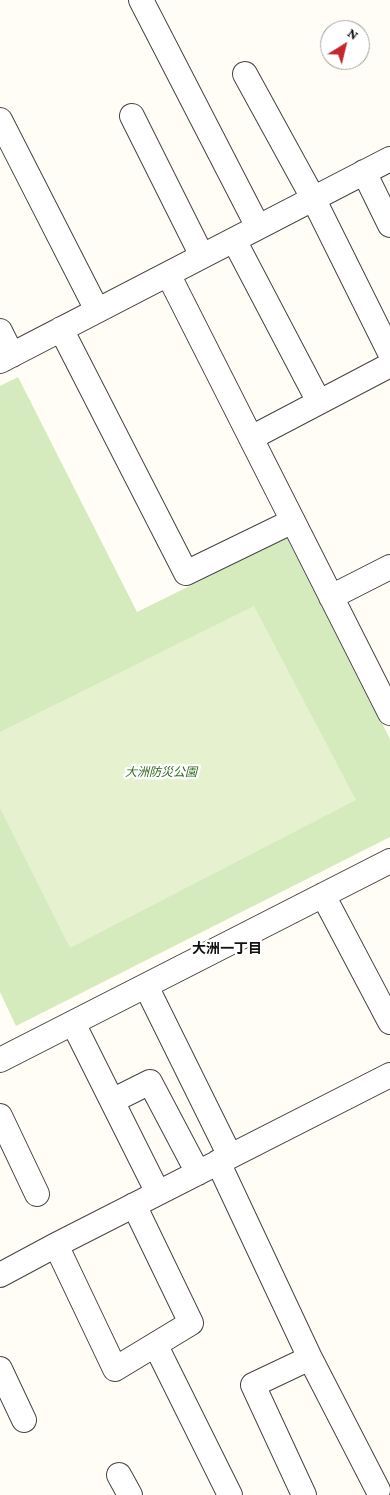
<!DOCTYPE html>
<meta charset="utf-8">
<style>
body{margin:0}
#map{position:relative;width:390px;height:1495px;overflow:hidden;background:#fffdf5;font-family:"Crimson Pro",serif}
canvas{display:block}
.north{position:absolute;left:320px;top:20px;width:50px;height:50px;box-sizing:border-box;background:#fff;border:1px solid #a0a0a0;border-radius:50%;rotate:36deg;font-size:14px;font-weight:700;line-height:20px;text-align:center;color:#111}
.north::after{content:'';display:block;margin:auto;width:18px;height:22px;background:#c4262e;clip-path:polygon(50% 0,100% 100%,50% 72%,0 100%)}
</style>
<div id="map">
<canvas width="390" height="1495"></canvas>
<div class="north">N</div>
</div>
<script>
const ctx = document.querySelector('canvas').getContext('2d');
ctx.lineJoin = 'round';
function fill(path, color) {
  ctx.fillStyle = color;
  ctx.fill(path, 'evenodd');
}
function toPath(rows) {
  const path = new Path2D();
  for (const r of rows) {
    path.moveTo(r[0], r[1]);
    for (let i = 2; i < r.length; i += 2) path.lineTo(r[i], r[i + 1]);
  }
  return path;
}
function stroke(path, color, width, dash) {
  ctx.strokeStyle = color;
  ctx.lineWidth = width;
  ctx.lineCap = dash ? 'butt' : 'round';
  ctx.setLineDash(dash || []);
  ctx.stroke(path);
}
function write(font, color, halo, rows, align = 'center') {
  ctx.font = font + ' "Crimson Pro","Noto Sans JP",serif';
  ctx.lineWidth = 5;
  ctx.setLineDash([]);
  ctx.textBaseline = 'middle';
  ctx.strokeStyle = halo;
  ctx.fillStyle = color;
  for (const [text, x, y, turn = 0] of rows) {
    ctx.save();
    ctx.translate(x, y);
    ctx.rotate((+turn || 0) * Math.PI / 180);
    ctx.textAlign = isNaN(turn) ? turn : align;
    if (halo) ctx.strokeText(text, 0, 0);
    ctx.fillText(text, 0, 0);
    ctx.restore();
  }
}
fill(toPath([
 [18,377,137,612,287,538,390,739,390,837,16,1026,0,992,0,386]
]), '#d5ebbd');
fill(toPath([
 [254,606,356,800,70,948,0,808,0,732]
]), '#e6f2cf');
const minor = toPath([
 [141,0,258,227],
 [245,74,313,198,390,353],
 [132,116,202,256],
 [0,120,97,310],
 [364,172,390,225],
 [234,240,319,402],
 [168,274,390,713],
 [61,329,186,573,293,521],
 [0,331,12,355],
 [0,361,390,159],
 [251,438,390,365],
 [331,597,390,567],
 [323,895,390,1022],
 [146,986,230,1156],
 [73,1023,158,1193],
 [0,1060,390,861],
 [112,1101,150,1082,198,1173],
 [0,1116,37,1194],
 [218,1162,310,1358],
 [56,1245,115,1369,191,1323,134,1205],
 [0,1275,56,1245,390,1075],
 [156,1346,230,1495],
 [0,1369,24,1420],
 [119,1475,130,1495],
 [304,1495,253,1385,310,1358,378,1490]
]);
stroke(minor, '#444', 26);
stroke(minor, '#fff', 24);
write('italic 12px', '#2f6b1f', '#fff', [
 ["大洲防災公園",161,772]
]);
write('bold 14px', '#111', '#fff', [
 ["大洲一丁目",227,949]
]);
</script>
